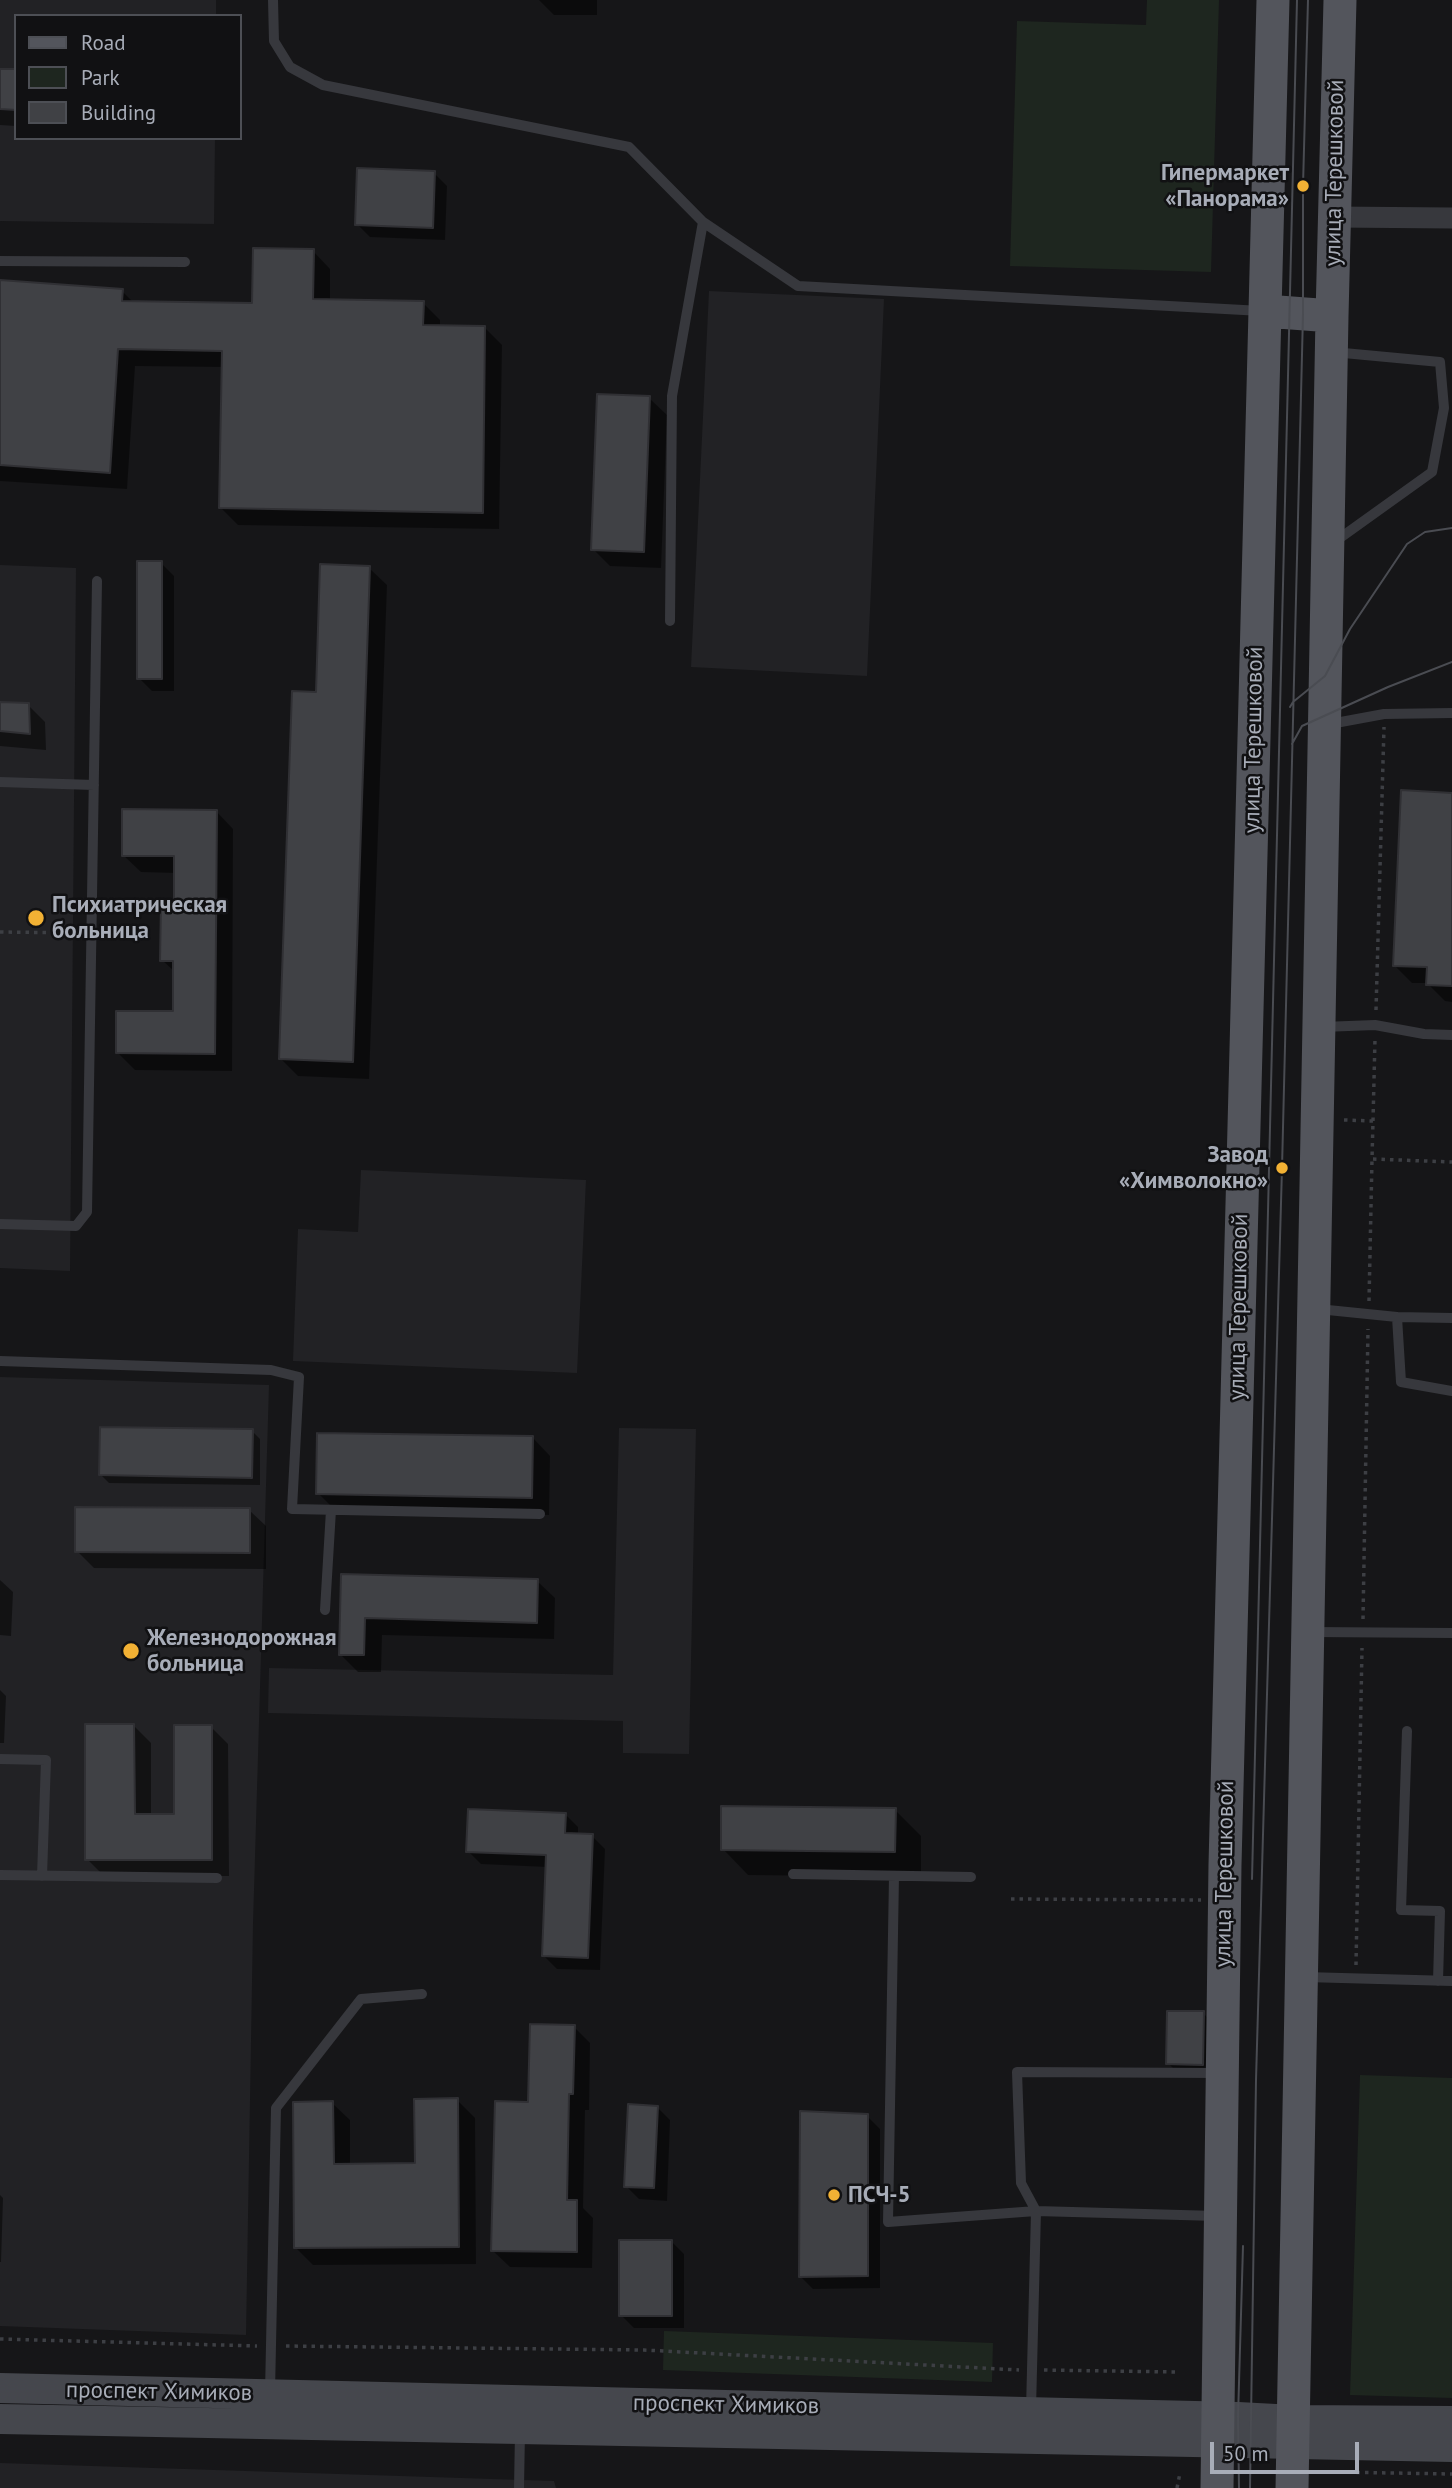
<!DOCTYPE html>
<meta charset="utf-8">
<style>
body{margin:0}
#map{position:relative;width:1452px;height:2488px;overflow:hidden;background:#161618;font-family:"PT Sans",sans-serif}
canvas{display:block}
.legend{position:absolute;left:14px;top:14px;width:228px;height:126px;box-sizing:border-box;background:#111113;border:2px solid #4d4f55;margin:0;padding:9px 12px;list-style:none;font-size:21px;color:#a8adb8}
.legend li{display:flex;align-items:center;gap:14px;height:35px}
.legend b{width:35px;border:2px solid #4d4f55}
.scale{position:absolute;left:1210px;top:2442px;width:149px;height:32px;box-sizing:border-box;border:4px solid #a8adb8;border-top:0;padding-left:9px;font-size:21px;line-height:24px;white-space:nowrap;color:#a8adb8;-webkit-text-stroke:5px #111113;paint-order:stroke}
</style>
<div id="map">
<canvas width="1452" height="2488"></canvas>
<ul class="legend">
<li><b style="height:9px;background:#53555c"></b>Road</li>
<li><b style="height:19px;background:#1e261f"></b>Park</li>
<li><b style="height:19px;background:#404145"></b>Building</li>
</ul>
<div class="scale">50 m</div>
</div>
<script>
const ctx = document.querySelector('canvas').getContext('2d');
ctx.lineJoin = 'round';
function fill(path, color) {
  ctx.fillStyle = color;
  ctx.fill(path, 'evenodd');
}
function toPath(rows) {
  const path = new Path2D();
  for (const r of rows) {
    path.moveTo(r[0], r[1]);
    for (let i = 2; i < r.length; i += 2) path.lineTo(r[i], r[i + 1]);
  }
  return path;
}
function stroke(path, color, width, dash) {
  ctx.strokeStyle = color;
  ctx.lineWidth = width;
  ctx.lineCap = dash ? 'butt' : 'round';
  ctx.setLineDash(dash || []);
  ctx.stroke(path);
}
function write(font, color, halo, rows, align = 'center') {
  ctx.font = font + ' "PT Sans",sans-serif';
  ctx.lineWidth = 5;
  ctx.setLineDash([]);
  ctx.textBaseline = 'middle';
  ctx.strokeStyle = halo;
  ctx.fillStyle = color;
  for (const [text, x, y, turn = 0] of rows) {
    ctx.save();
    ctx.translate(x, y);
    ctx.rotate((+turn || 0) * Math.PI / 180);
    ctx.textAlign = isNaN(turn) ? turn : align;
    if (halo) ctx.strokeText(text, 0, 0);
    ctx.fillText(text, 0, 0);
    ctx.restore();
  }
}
fill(toPath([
 [0,0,216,0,216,16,16,16,16,138,215,138,214,224,0,221],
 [709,291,884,299,867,676,691,667],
 [0,565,76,568,70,1271,0,1268],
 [361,1170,586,1180,577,1373,293,1361,298,1229,358,1232],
 [0,1377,269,1385,253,1924,246,2335,0,2326],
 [619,1428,696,1429,689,1754,623,1753,623,1721,268,1713,269,1668,613,1675],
 [0,2463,554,2481,556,2488,0,2488]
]), '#222225');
fill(toPath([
 [1147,0,1219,0,1211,272,1010,266,1017,21,1146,25],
 [1360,2075,1452,2078,1452,2398,1350,2395],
 [664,2331,993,2343,992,2382,663,2370]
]), '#1e261f');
fill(toPath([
 [539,0,597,0,597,15,554,15],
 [0,71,16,71,16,126,0,125],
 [434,173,447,186,445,240,370,237,357,224],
 [313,251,330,269,330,301,423,303,440,320,440,327,485,328,502,345,499,529,238,525,221,508,223,367,135,366,127,489,0,481,0,282,122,291,134,303,254,305],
 [649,398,667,415,661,568,610,566,593,549],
 [161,563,174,576,174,691,152,691,139,678],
 [369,568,387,585,369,1079,298,1076,281,1059,317,694],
 [0,704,28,705,45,722,46,750,0,746],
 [1452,795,1452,1002,1445,1001,1427,983,1412,983,1394,965],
 [216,811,233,829,232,1071,135,1070,117,1052,174,1013,175,972,162,960,176,905,176,873,141,872,123,855],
 [252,1431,260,1439,260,1485,109,1483,101,1475],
 [533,1438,550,1456,549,1515,336,1511,318,1493],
 [249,1510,266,1526,266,1569,94,1568,77,1551],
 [342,1576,537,1581,555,1598,554,1639,382,1635,381,1672,358,1672,340,1654],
 [0,1580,13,1592,11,1636,0,1635],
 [0,1690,6,1696,4,1743,0,1743],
 [134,1726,151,1743,151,1816,176,1816,211,1727,228,1744,229,1876,104,1876,87,1859],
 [895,1810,921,1836,921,1877,748,1875,723,1849],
 [565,1814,578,1827,578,1835,592,1836,605,1849,600,1970,557,1969,544,1956,547,1867,481,1864,468,1851],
 [1203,2013,1216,2026,1215,2077,1181,2076,1168,2063],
 [574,2027,590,2043,589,2110,585,2110,583,2208,593,2218,592,2268,510,2267,493,2251],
 [457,2100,475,2118,476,2264,313,2265,296,2248,332,2103,350,2120,350,2166,417,2165],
 [657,2107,670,2120,667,2201,639,2199,626,2186],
 [867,2116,880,2129,880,2288,813,2289,800,2276],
 [0,2195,3,2198,1,2262,0,2262],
 [671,2241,684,2254,684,2328,634,2328,621,2315]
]), '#0007');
const building = toPath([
 [0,69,16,69,16,110,0,109,0,69],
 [357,168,435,171,433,228,355,225,357,168],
 [253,248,314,249,313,299,424,301,423,325,485,326,483,513,219,508,222,351,118,349,110,473,0,465,0,280,123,289,122,301,252,303,253,248],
 [597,394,650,396,644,552,591,550,597,394],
 [137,561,162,561,162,679,137,679,137,561],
 [320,564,370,566,353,1062,279,1059,292,691,316,692,320,564],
 [0,702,29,703,30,734,0,731,0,702],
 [1401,790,1452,793,1452,986,1426,985,1427,967,1393,966,1401,790],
 [122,809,217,810,215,1054,116,1053,116,1011,173,1011,173,961,160,961,161,903,174,903,174,856,122,856,122,809],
 [100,1427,253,1429,252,1478,99,1475,100,1427],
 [317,1433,533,1436,532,1498,316,1494,317,1433],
 [75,1507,250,1508,250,1553,75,1552,75,1507],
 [341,1574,538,1579,537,1623,365,1618,364,1655,339,1655,341,1574],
 [85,1724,134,1724,135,1814,174,1814,174,1725,212,1725,212,1860,85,1860,85,1724],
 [721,1806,896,1808,895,1852,721,1850,721,1806],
 [468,1809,566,1813,565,1833,593,1834,588,1958,542,1956,546,1855,466,1852,468,1809],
 [1167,2011,1204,2011,1203,2065,1166,2064,1167,2011],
 [530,2024,575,2025,573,2094,569,2094,567,2200,577,2200,577,2252,491,2251,495,2101,528,2102,530,2024],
 [458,2098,459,2247,294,2248,293,2102,333,2101,334,2164,415,2163,414,2099,458,2098],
 [628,2104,658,2106,654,2188,624,2187,628,2104],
 [800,2111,868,2114,868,2276,799,2277,800,2111],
 [619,2240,672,2240,672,2316,619,2316,619,2240]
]);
fill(building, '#404145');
stroke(building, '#303034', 2);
stroke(toPath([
 [0,932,79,933],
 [1376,1010,1384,727],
 [1344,1120,1373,1121,1372,1159,1452,1162],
 [1373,1121,1375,1039],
 [1369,1301,1372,1159],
 [1363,1619,1368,1329],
 [1011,1899,1201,1900],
 [1356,1965,1362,1648],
 [0,2339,257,2346],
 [286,2346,644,2350,1019,2370],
 [1044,2370,1177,2372],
 [1331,2472,1452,2474],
 [1177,2488,1180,2473]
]), '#3d3f44', 3.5, [3.5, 5]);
stroke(toPath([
 [273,0,274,41,290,67,323,85,629,147,703,222,798,286,1262,311],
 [0,261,185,262],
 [1333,543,1432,472,1444,408,1440,362,1333,352],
 [670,621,672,396,703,222],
 [1330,724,1384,714,1452,713],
 [0,782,94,785],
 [1322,1027,1375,1025,1424,1034,1452,1035],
 [0,1224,76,1226,87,1212,97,581],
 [1318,1309,1397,1317,1401,1382,1452,1391],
 [1397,1317,1452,1318],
 [0,1361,271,1370,299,1377,292,1509,540,1514],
 [325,1610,331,1510],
 [1311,1632,1452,1633],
 [1407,1731,1401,1910,1440,1911,1438,1981],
 [0,1759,46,1760,42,1876],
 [793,1874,971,1877],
 [0,1875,217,1878],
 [894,1876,888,2222,1036,2211,1021,2183,1017,2072,1219,2073],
 [1305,1977,1452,1981],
 [270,2392,276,2108,361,1999,422,1994],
 [1031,2409,1036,2211,1217,2216],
 [519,2488,520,2432]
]), '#37383d', 10);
stroke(toPath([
 [1334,217,1452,218]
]), '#37383d', 21);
stroke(toPath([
 [0,2388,1238,2417,1294,2420,1452,2421],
 [0,2419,1452,2447]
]), '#45474d', 30);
stroke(toPath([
 [1265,311,1332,316],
 [1217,2488,1225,1864,1273,0],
 [1292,2488,1332,316,1340,0]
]), '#53555c', 33);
stroke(toPath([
 [1290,707,1293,702,1325,676,1350,629,1407,544,1425,532,1452,528],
 [1292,744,1302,726,1388,687,1452,662],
 [1252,1879,1297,0],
 [1239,2488,1238,2417,1243,2246],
 [1250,2488,1256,2080,1282,1168,1303,314,1303,186,1308,0]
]), '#4a4c52', 2);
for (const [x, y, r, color] of [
 [1303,186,7,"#f2b134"],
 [36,918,9,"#f2b134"],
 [1282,1168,7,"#f2b134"],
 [131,1651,9,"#f2b134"],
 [834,2195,7,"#f2b134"]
]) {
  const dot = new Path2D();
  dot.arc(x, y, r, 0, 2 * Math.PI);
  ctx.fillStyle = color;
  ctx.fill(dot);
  stroke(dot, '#111113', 2.5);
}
write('bold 23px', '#a8adb8', '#111113', [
 ["Гипермаркет",1289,173,"right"],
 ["«Панорама»",1289,199,"right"],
 ["Психиатрическая",52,905],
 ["больница",52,931],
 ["Завод",1268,1155,"right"],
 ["«Химволокно»",1268,1181,"right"],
 ["Железнодорожная",147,1638],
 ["больница",147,1664],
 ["ПСЧ-5",848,2195]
], 'left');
write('23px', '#a8adb8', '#111113', [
 ["улица Терешковой",1335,173,-89],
 ["улица Терешковой",1254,740,-89],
 ["улица Терешковой",1239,1307,-89],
 ["улица Терешковой",1225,1874,-89],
 ["проспект Химиков",159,2392,1],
 ["проспект Химиков",726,2405,1]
]);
</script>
